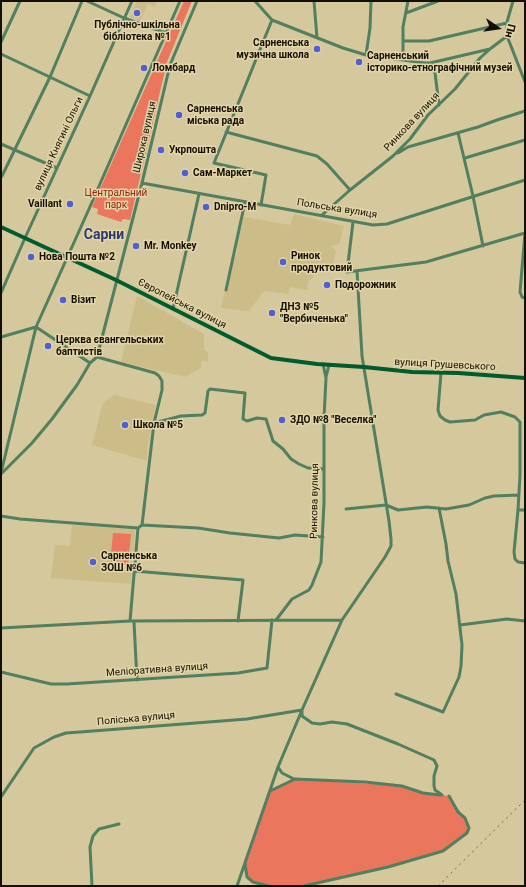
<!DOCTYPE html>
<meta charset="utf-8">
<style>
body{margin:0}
#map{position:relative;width:526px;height:887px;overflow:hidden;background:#d5c89c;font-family:Roboto,sans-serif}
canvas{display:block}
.frame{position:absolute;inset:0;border:2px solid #140f02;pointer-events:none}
.north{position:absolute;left:478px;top:8px;width:40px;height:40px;-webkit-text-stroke:3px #e2d5a8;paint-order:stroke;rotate:103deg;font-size:11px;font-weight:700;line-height:16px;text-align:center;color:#140f02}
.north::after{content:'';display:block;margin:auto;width:14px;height:18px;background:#140f02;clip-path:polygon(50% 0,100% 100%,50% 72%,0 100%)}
</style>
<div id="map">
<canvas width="526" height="887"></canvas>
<div class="frame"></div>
<div class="north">Пн</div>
</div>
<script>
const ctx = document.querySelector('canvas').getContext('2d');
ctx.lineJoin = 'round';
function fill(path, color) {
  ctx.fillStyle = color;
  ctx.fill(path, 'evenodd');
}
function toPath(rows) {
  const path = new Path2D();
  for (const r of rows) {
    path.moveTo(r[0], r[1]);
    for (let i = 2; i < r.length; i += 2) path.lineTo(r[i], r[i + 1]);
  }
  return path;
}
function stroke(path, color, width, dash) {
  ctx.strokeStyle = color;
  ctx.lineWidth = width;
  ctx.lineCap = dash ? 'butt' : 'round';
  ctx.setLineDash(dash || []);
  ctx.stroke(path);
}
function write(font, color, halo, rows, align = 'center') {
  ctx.font = font + ' Roboto,sans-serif';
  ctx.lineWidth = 3;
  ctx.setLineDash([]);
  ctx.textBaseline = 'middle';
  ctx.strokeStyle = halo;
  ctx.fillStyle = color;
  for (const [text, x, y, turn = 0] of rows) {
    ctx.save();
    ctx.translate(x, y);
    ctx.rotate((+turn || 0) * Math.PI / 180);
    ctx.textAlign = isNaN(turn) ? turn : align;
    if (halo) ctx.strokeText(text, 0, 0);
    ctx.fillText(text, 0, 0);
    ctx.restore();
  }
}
fill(toPath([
 [137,1,157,1,155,7,148,4,140,21,130,17],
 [294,214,344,226,339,244,331,246,336,251,332,269,318,266,314,276,308,282,307,290,290,287,288,294,264,291,249,311,221,308,231,263,237,253,237,246,244,217,290,225],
 [137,296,204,334,204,350,208,352,208,362,201,360,201,368,185,377,121,362],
 [114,395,156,405,148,445,147,461,92,445,103,403],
 [72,525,133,529,135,531,131,584,51,578,55,545,70,546]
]), '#cbbc88');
fill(toPath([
 [184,1,192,1,167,62,130,220,123,219,121,222,97,214,98,209,92,207],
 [113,533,131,534,128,565,110,564],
 [295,779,402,786,423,793,449,796,468,823,467,833,443,851,388,867,304,886,262,885,247,877,245,862,270,791]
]), '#ea775d');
stroke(toPath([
 [87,1,124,18,166,33],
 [255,1,272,20,343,48,366,55,425,63,430,63,490,49,507,36],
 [314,1,317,38],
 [513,1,507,22,507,36,525,82],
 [406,13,438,1],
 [403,41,429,41,507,23],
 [1,42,20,1],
 [1,54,90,96],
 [366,55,370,28,371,1],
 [403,60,403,27,408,1],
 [430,63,435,73,439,105],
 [226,132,317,156,327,164,350,190],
 [458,133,473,196,483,246],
 [1,144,57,168],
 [398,153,408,147,478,127,497,120,525,111],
 [465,158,525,140],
 [2,176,50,77,82,1],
 [142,183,373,225,387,224,525,180],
 [261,205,266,175,214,163,272,20],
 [322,215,350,190,393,156,410,139,428,115,455,89,480,58,489,50],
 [353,222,347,272,426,262,525,233],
 [525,233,520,292,522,297,525,298],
 [226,290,245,202],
 [1,293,25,238,90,96,132,1],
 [173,309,199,194],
 [36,327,90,363],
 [1,337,36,327],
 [97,357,155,373,159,376,162,381,162,390,154,423,142,525],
 [441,373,438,410,440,416,445,420,450,422,475,420,484,415,501,412,515,417,520,422,520,475,518,510,514,552,515,559,518,562,525,563],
 [326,377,329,365],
 [154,423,181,416,202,415,205,413,208,391,210,389,245,393,243,419,247,421,257,418,266,419,273,441,283,449,291,459,299,464,308,468,323,469],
 [1,473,36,327,89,209,180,1],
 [1,474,32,443,52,419,77,385,90,363,97,357,142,183,170,65,197,1],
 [346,509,386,505,398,510,427,507,446,509,469,505,485,498,494,496,519,495],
 [518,510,525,510],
 [1,516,20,519,138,528,142,525,198,528,230,533,279,538,295,535,323,537],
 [134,571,243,580,238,621],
 [276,620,292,599,309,590,312,585,321,562,324,503,324,418,326,378,323,364],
 [130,621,138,528],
 [134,622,137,680],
 [460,625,507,619,525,621],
 [1,628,130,621,342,620],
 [1,672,51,684,67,684,238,673,267,668,272,620],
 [396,694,443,712,459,677,461,666,462,645,456,594,448,561,446,544,439,508],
 [302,711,302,716,312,723,320,724,332,722,347,724,398,744,434,760,437,766,434,776,434,786,435,790,442,795],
 [278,767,282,773,294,779],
 [270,791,295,779,365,782,402,786,423,793,440,795],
 [1,797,34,748,54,737,66,733,80,732,247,719,302,710],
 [245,864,247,877,253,882,268,886],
 [92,886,90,847,93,836,99,829,119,824],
 [237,886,278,767,302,710,342,620,385,557,391,546,391,539,389,521,362,356,357,271],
 [304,886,388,867,443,851,467,833,469,828,465,818,458,812,449,796]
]), '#517f60', 3);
stroke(toPath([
 [1,227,116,280,271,358,317,364,364,367,412,372,458,373,525,378]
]), '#005b2f', 4);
stroke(toPath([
 [438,886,525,800]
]), '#6f664a', 1, [2, 4]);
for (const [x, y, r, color] of [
 [137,13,4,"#515ed4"],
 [317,49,4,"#515ed4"],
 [359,62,4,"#515ed4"],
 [144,68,4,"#515ed4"],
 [179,115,4,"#515ed4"],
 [161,150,4,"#515ed4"],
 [185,173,4,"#515ed4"],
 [70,204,4,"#515ed4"],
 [206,207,4,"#515ed4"],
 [136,246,4,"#515ed4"],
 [31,257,4,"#515ed4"],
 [283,262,4,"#515ed4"],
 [327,285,4,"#515ed4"],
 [63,300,4,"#515ed4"],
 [272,313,4,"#515ed4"],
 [48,346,4,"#515ed4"],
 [282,420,4,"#515ed4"],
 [125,425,4,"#515ed4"],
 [93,562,4,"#515ed4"]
]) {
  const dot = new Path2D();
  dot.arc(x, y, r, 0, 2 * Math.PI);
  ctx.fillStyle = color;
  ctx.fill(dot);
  stroke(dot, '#e2d5a8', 1.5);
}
write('bold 10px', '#140f02', '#e2d5a8', [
 ["Публічно-шкільна",137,25,"center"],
 ["бібліотека №1",137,37,"center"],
 ["Сарненська",309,43,"right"],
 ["музична школа",309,55,"right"],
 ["Сарненський",367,56],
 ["історико-етнографічний музей",367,68],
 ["Ломбард",152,68],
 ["Сарненська",187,109],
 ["міська рада",187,121],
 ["Укрпошта",169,150],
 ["Сам-Маркет",193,173],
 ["Vaillant",62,204,"right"],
 ["Dnipro-M",214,207],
 ["Mr. Monkey",144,246],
 ["Ринок",291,256],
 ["продуктовий",291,268],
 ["Нова Пошта №2",39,257],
 ["Подорожник",335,285],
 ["Візит",71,300],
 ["ДНЗ №5",280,307],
 ["\"Вербиченька\"",280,319],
 ["Церква євангельських",56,340],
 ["баптистів",56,352],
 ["ЗДО №8 \"Веселка\"",290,420],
 ["Школа №5",133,425],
 ["Сарненська",101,556],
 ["ЗОШ №6",101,568]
], 'left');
write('10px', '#140f02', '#e2d5a8', [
 ["Ринкова вулиця",412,122,-47],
 ["Широка вулиця",145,137,-77],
 ["вулиця Княгині Ольги",59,144,-65],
 ["Польська вулиця",337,209,9],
 ["Європейська вулиця",182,304,27],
 ["вулиця Грушевського",445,365,3],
 ["Ринкова вулиця",315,501,-89],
 ["Меліоративна вулиця",157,670,-4],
 ["Поліська вулиця",136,719,-5]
]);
write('10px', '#93260c', '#e2d5a8', [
 ["Центральний",116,193],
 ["парк",116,205]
]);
write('bold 14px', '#2f3873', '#e2d5a8', [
 ["Сарни",104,235]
]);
</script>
